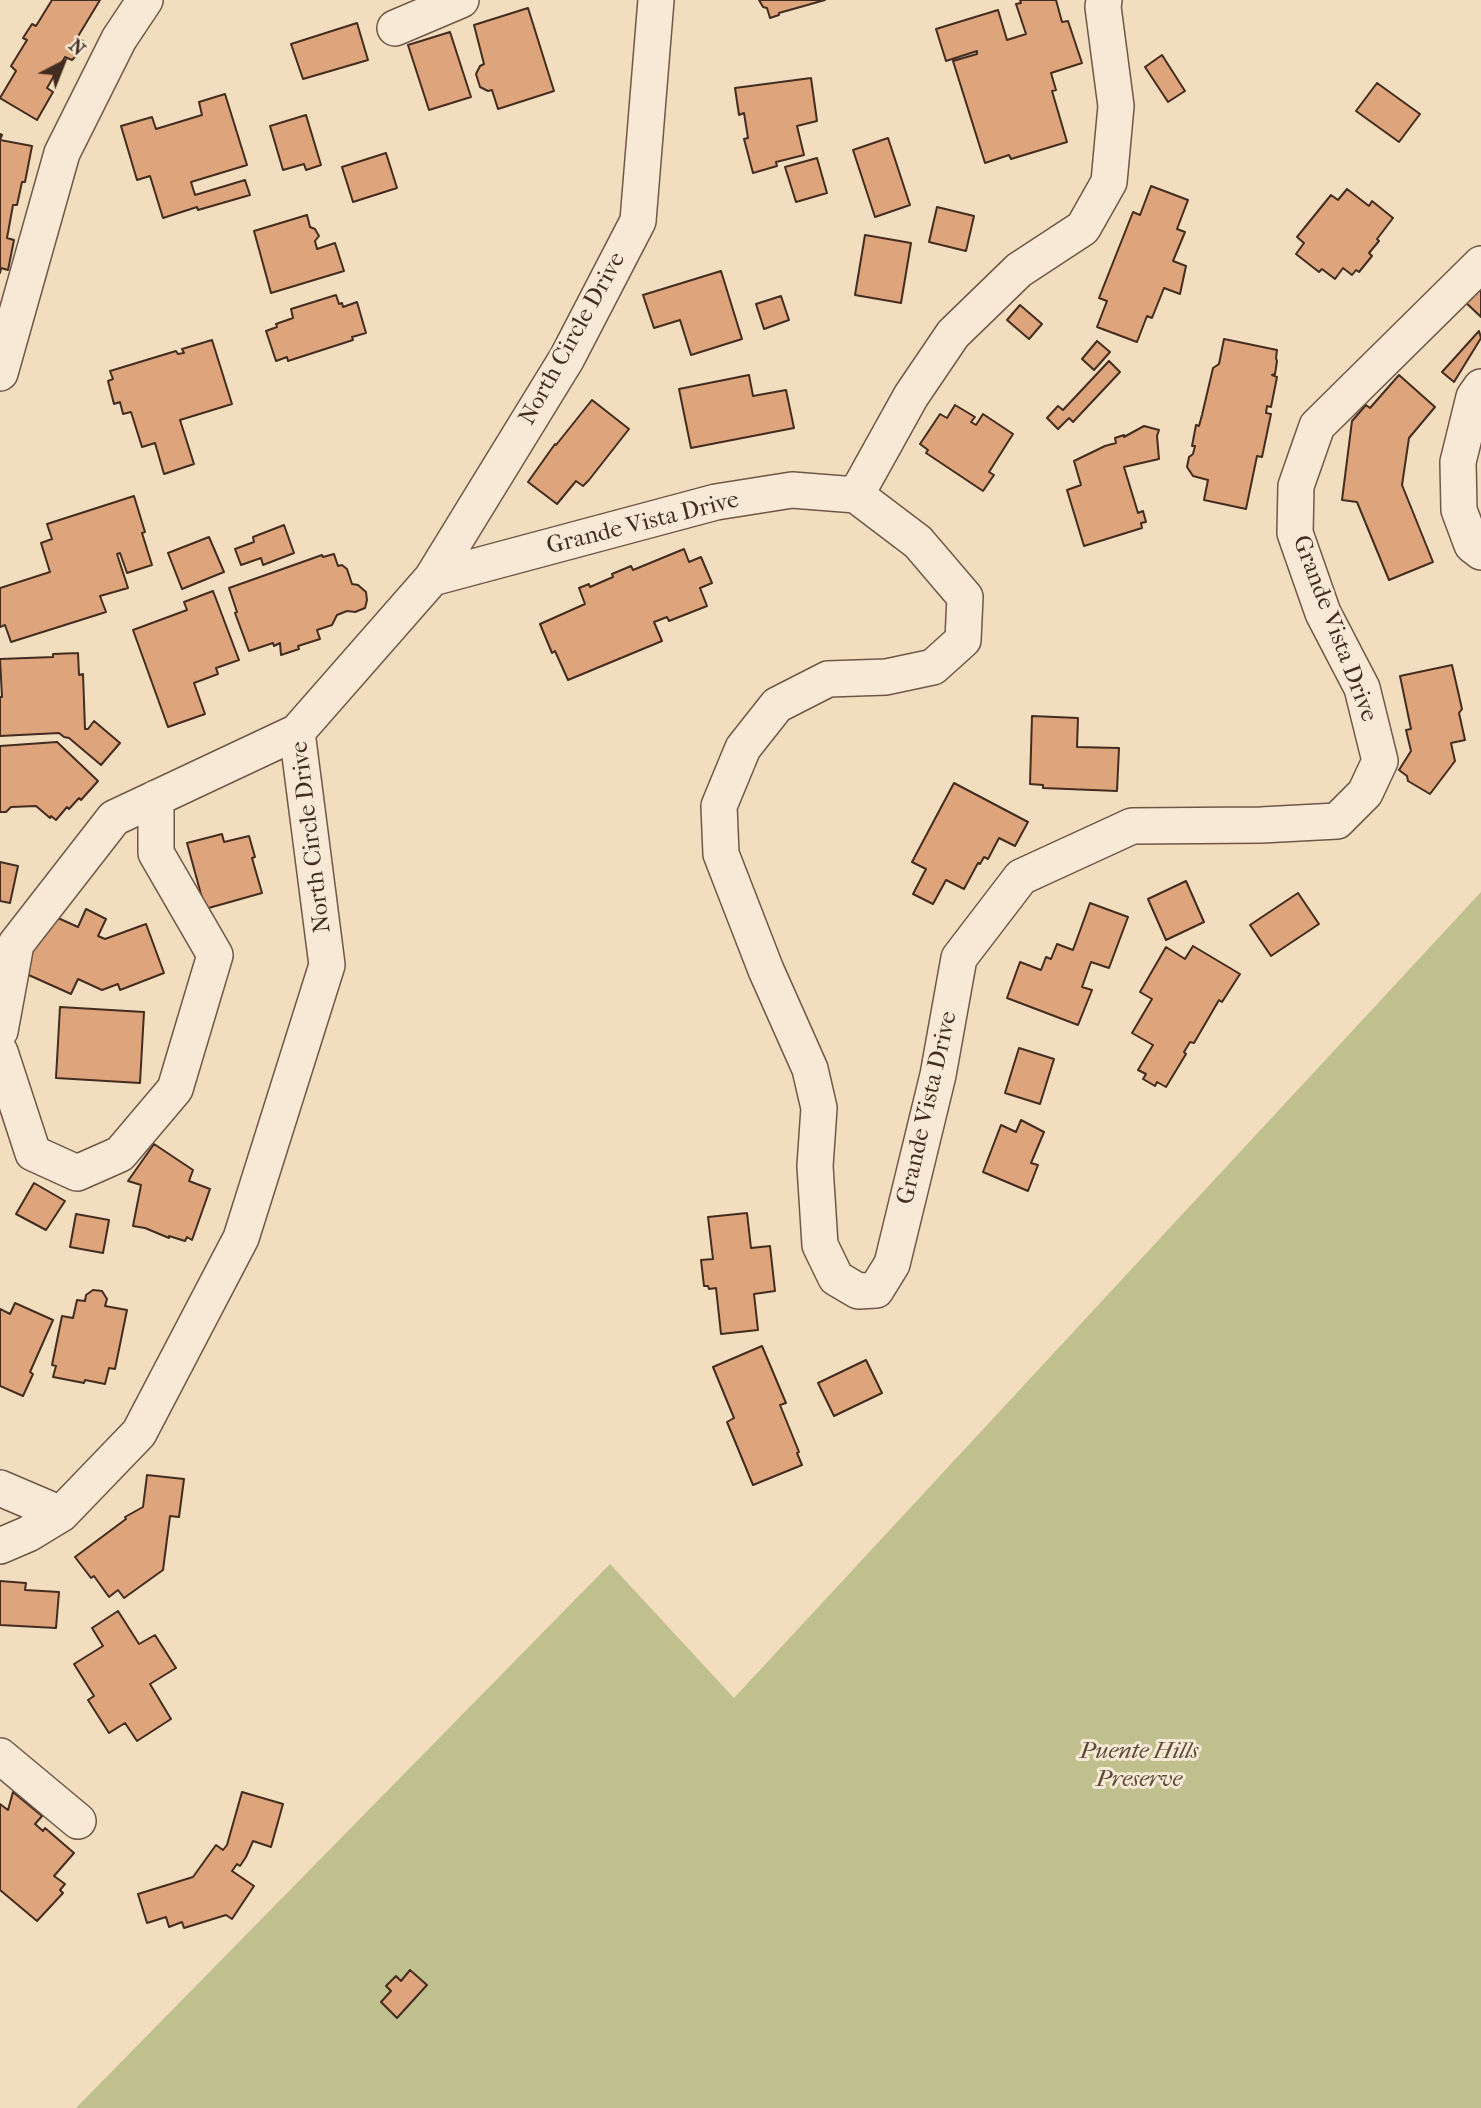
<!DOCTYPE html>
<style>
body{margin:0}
#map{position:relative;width:1481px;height:2108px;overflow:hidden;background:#f2ddbe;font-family:"IM FELL French Canon",serif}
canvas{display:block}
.north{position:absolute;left:28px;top:28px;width:70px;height:70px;-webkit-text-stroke:5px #f7e9d5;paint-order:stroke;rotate:42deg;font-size:19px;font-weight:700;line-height:28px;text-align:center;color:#432c20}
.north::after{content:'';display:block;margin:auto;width:24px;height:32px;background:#432c20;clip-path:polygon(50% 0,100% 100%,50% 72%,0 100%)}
</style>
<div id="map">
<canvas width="1481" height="2108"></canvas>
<div class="north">N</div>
</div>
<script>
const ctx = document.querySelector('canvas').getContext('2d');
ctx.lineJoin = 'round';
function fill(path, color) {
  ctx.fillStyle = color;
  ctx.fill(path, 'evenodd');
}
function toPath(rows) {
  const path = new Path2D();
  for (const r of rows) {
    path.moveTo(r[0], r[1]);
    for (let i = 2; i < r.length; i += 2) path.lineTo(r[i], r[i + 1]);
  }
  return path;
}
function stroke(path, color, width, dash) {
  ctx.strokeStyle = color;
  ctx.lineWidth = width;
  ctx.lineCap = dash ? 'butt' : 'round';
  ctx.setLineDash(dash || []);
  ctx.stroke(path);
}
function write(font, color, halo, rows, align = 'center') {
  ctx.font = font + ' "IM FELL French Canon",serif';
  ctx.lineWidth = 6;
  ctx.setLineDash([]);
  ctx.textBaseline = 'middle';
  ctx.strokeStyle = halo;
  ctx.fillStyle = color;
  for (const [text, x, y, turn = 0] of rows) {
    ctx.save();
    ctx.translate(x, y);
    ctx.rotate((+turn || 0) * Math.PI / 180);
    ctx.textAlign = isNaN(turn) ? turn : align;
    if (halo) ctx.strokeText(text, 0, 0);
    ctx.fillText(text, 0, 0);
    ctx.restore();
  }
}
fill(toPath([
 [1481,892,1481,2108,76,2108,610,1564,734,1698]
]), '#bfc08e');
const building = toPath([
 [52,0,100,0,77,38,83,41,80,52,72,60,65,57,47,88,53,92,37,120,0,98,16,71,11,66,27,40,23,38,32,24,36,26,52,0],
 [759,0,825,0,779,13,779,15,770,18,767,8,763,7,759,0],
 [1020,0,1056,0,1062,22,1068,21,1082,63,1051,73,1056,90,1052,91,1067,142,1011,159,1009,155,985,163,953,61,977,54,977,51,946,61,936,29,998,10,1007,40,1026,34,1016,4,1021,3,1020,0],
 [528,8,554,91,498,109,492,90,488,91,480,87,476,74,480,66,484,64,474,25,528,8],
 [357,23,368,60,303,79,291,44,357,23],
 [450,32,471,97,429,110,408,45,450,32],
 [1162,55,1185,91,1168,102,1145,67,1162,55],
 [811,78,817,121,797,126,804,155,776,162,777,166,753,173,744,139,748,138,744,113,739,115,735,88,811,78],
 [1377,83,1420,114,1399,142,1356,111,1377,83],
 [225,94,247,165,191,182,195,195,245,180,250,195,198,210,197,207,163,218,150,176,137,180,121,126,152,117,156,129,202,115,199,102,225,94],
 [306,115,321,165,306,170,304,164,283,170,270,126,306,115],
 [0,134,2,135,0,140,32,146,25,182,22,182,17,205,13,205,7,238,14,240,8,270,1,268,0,273,0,134],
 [888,138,910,205,875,217,853,150,888,138],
 [386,153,397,188,353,202,342,167,386,153],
 [817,158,827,193,796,202,785,167,817,158],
 [1151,186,1188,200,1177,229,1185,232,1173,261,1186,266,1180,294,1164,288,1152,318,1147,316,1137,342,1097,327,1107,301,1099,298,1133,212,1140,215,1151,186],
 [1347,189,1369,206,1372,201,1393,218,1377,239,1379,241,1369,253,1372,256,1359,272,1356,270,1352,275,1343,268,1335,279,1322,269,1319,272,1296,254,1304,243,1297,237,1331,195,1338,200,1347,189],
 [937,207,974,216,966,251,929,242,937,207],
 [307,215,310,227,315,229,319,236,315,241,317,249,335,243,344,271,271,293,254,231,307,215],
 [865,235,911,243,901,303,855,295,865,235],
 [721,271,742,339,691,355,680,320,654,328,643,295,721,271],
 [1481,281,1481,317,1462,299,1481,281],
 [336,295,339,304,342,303,343,307,357,302,366,333,352,337,353,340,288,361,287,357,276,361,266,331,277,327,276,324,293,318,291,309,336,295],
 [781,296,789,320,764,329,756,304,781,296],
 [1020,305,1042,324,1029,339,1007,320,1020,305],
 [1479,331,1481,338,1454,382,1442,372,1479,331],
 [1224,339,1277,350,1276,358,1277,361,1275,374,1272,375,1277,377,1271,407,1267,406,1266,413,1271,414,1262,457,1257,456,1246,509,1204,500,1208,480,1193,476,1187,467,1189,457,1193,454,1195,446,1192,446,1196,425,1199,426,1202,415,1213,368,1219,364,1224,339],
 [212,340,232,404,180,420,194,464,164,474,155,443,142,447,131,412,123,414,120,402,114,404,108,381,113,379,110,371,176,351,178,354,184,353,182,349,212,340],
 [1097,341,1110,352,1094,370,1082,359,1097,341],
 [1109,361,1120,372,1073,422,1069,418,1058,429,1047,418,1058,406,1063,410,1109,361],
 [749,375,753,396,786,390,794,428,691,448,679,389,749,375],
 [1399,375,1435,407,1409,438,1402,485,1433,562,1389,580,1357,502,1342,500,1352,421,1366,405,1370,408,1399,375],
 [592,400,629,429,589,480,583,486,576,481,557,504,528,482,555,444,556,445,592,400],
 [955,405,975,417,971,422,976,425,983,414,1013,434,989,472,994,475,983,491,926,453,928,450,920,444,940,414,947,418,955,405],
 [1144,426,1159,430,1157,436,1159,459,1124,467,1138,513,1143,511,1146,522,1141,523,1142,528,1084,546,1067,490,1081,485,1074,461,1105,446,1116,443,1115,438,1124,435,1124,437,1144,426],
 [134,496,145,532,142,533,152,565,127,573,120,553,117,554,128,588,100,596,106,612,11,642,5,625,0,627,0,588,50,572,41,543,52,539,47,524,134,496],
 [284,525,294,553,263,565,261,558,241,565,235,549,254,542,253,537,284,525],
 [209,537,224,572,182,589,168,553,209,537],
 [684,549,689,562,701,557,712,583,700,588,707,606,669,621,667,617,654,622,662,641,568,680,555,651,552,653,540,624,585,604,579,588,589,584,590,587,613,577,612,574,631,566,633,570,684,549],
 [334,554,338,566,342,565,347,569,352,584,358,585,366,592,367,600,365,608,355,612,347,611,337,615,332,625,317,630,320,639,298,646,299,649,281,655,280,643,274,646,273,643,249,651,235,613,237,612,229,588,322,555,323,557,334,554],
 [213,591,239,660,216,668,218,674,194,683,205,714,168,727,133,630,187,610,184,602,213,591],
 [78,653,79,675,83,674,85,729,88,729,94,721,120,743,101,765,69,738,64,737,59,733,0,736,0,697,2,697,0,659,53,657,53,654,78,653],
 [1452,665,1462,709,1459,713,1465,740,1451,743,1455,761,1430,794,1408,781,1407,776,1399,770,1411,751,1406,730,1411,729,1400,676,1452,665],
 [1032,716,1078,718,1077,747,1119,748,1117,791,1043,788,1043,785,1030,784,1032,716],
 [57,742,98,781,81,800,79,798,69,809,67,807,56,820,51,816,50,818,36,806,11,807,6,812,0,812,0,746,57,742],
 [954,783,1028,822,1015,846,999,838,988,859,984,857,980,864,978,863,964,889,946,880,933,904,913,894,926,869,912,862,954,783],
 [222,834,224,842,249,836,255,857,252,858,262,893,205,909,187,843,222,834],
 [0,862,18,866,10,903,0,901,0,862],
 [1186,881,1204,922,1166,940,1148,899,1186,881],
 [1298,893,1319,924,1271,956,1250,925,1298,893],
 [1090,903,1128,917,1109,968,1091,962,1082,987,1092,990,1078,1025,1007,998,1020,962,1041,970,1046,957,1051,959,1057,944,1073,950,1090,903],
 [86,909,106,919,98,936,105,939,146,924,164,973,120,990,118,984,102,990,78,979,71,994,22,972,49,914,78,927,86,909],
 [1193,946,1240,974,1222,1002,1219,1000,1194,1043,1190,1042,1184,1052,1186,1054,1166,1087,1157,1082,1155,1086,1143,1079,1146,1074,1138,1070,1153,1045,1132,1033,1152,999,1140,992,1166,947,1185,959,1193,946],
 [60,1007,144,1012,140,1083,56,1078,60,1007],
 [1019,1048,1054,1059,1040,1104,1005,1093,1019,1048],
 [1021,1120,1044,1132,1031,1163,1038,1165,1028,1191,983,1172,1001,1125,1016,1132,1021,1120],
 [154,1144,193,1170,189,1181,210,1189,192,1240,187,1237,185,1241,169,1236,169,1238,145,1228,133,1226,141,1185,128,1181,154,1144],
 [34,1183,65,1201,46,1230,16,1214,34,1183],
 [747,1213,751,1248,770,1246,775,1291,754,1294,758,1330,721,1334,716,1288,709,1289,708,1286,704,1286,701,1260,713,1259,708,1217,747,1213],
 [76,1214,109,1220,103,1253,70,1247,76,1214],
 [93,1290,102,1291,107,1299,105,1306,127,1310,115,1369,109,1368,105,1384,85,1380,84,1383,53,1377,56,1366,52,1365,62,1316,73,1318,77,1300,85,1301,86,1295,93,1290],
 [15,1303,53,1320,30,1372,33,1374,23,1396,0,1386,0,1309,10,1314,15,1303],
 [762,1346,786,1403,780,1405,799,1452,797,1453,802,1465,753,1485,727,1422,734,1418,713,1367,762,1346],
 [866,1360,882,1393,834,1416,818,1383,866,1360],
 [147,1475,184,1479,179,1517,170,1516,163,1570,124,1598,118,1590,109,1597,94,1576,91,1578,75,1557,126,1519,125,1517,143,1507,147,1475],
 [0,1581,26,1583,25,1590,59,1592,56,1628,0,1625,0,1581],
 [118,1611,139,1644,155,1635,176,1668,150,1684,171,1719,137,1741,125,1723,109,1733,88,1700,94,1696,74,1664,103,1646,92,1628,118,1611],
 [13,1792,42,1816,35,1824,43,1831,45,1828,74,1853,54,1876,65,1884,60,1890,63,1893,37,1921,0,1890,0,1804,8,1810,13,1792],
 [242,1792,283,1804,271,1847,253,1841,246,1857,240,1866,237,1864,232,1871,254,1886,232,1919,226,1915,184,1928,182,1922,169,1927,166,1917,147,1923,138,1894,193,1877,216,1845,223,1850,227,1845,242,1792],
 [410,1970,427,1985,397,2018,381,2002,391,1991,386,1986,396,1976,401,1981,410,1970]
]);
fill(building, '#dea47b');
stroke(building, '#432c20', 2);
const minor = toPath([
 [395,28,461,0],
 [0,373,62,153,119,39,145,0],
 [1481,387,1474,397,1458,462,1459,510,1472,545,1481,552],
 [856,495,911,396,953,334,1019,270,1083,228,1109,182,1116,106,1103,7,1104,0],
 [432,578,716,502,792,490,856,495,918,542,965,597,963,640,933,667,886,677,828,679,777,705,743,748,719,806,721,854,766,970,810,1069,819,1108,815,1166,820,1245,836,1278,858,1291,876,1290,892,1264,938,1075,959,958,1021,877,1132,826,1261,825,1337,821,1365,793,1380,761,1362,688,1323,613,1295,533,1296,486,1317,426,1481,264],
 [0,1031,16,944,114,818,297,732],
 [0,1052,33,1153,77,1173,120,1154,175,1089,215,955,156,853,156,798],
 [0,1488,61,1514],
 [0,1546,28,1534,61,1514,139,1433,241,1238,327,965,297,732,432,578,567,358,638,221,656,0],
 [0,1756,78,1821]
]);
stroke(minor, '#6f5848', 38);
stroke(minor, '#f7e9d5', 35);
write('24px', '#432c20', '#f7e9d5', [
 ["North Circle Drive",573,339,-61],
 ["Grande Vista Drive",643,524,-14],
 ["Grande Vista Drive",1334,629,69],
 ["North Circle Drive",312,837,-97],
 ["Grande Vista Drive",928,1108,-77]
]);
write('italic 24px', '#5c4a36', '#f7e9d5', [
 ["Puente Hills",1139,1752],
 ["Preserve",1139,1780]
]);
</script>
